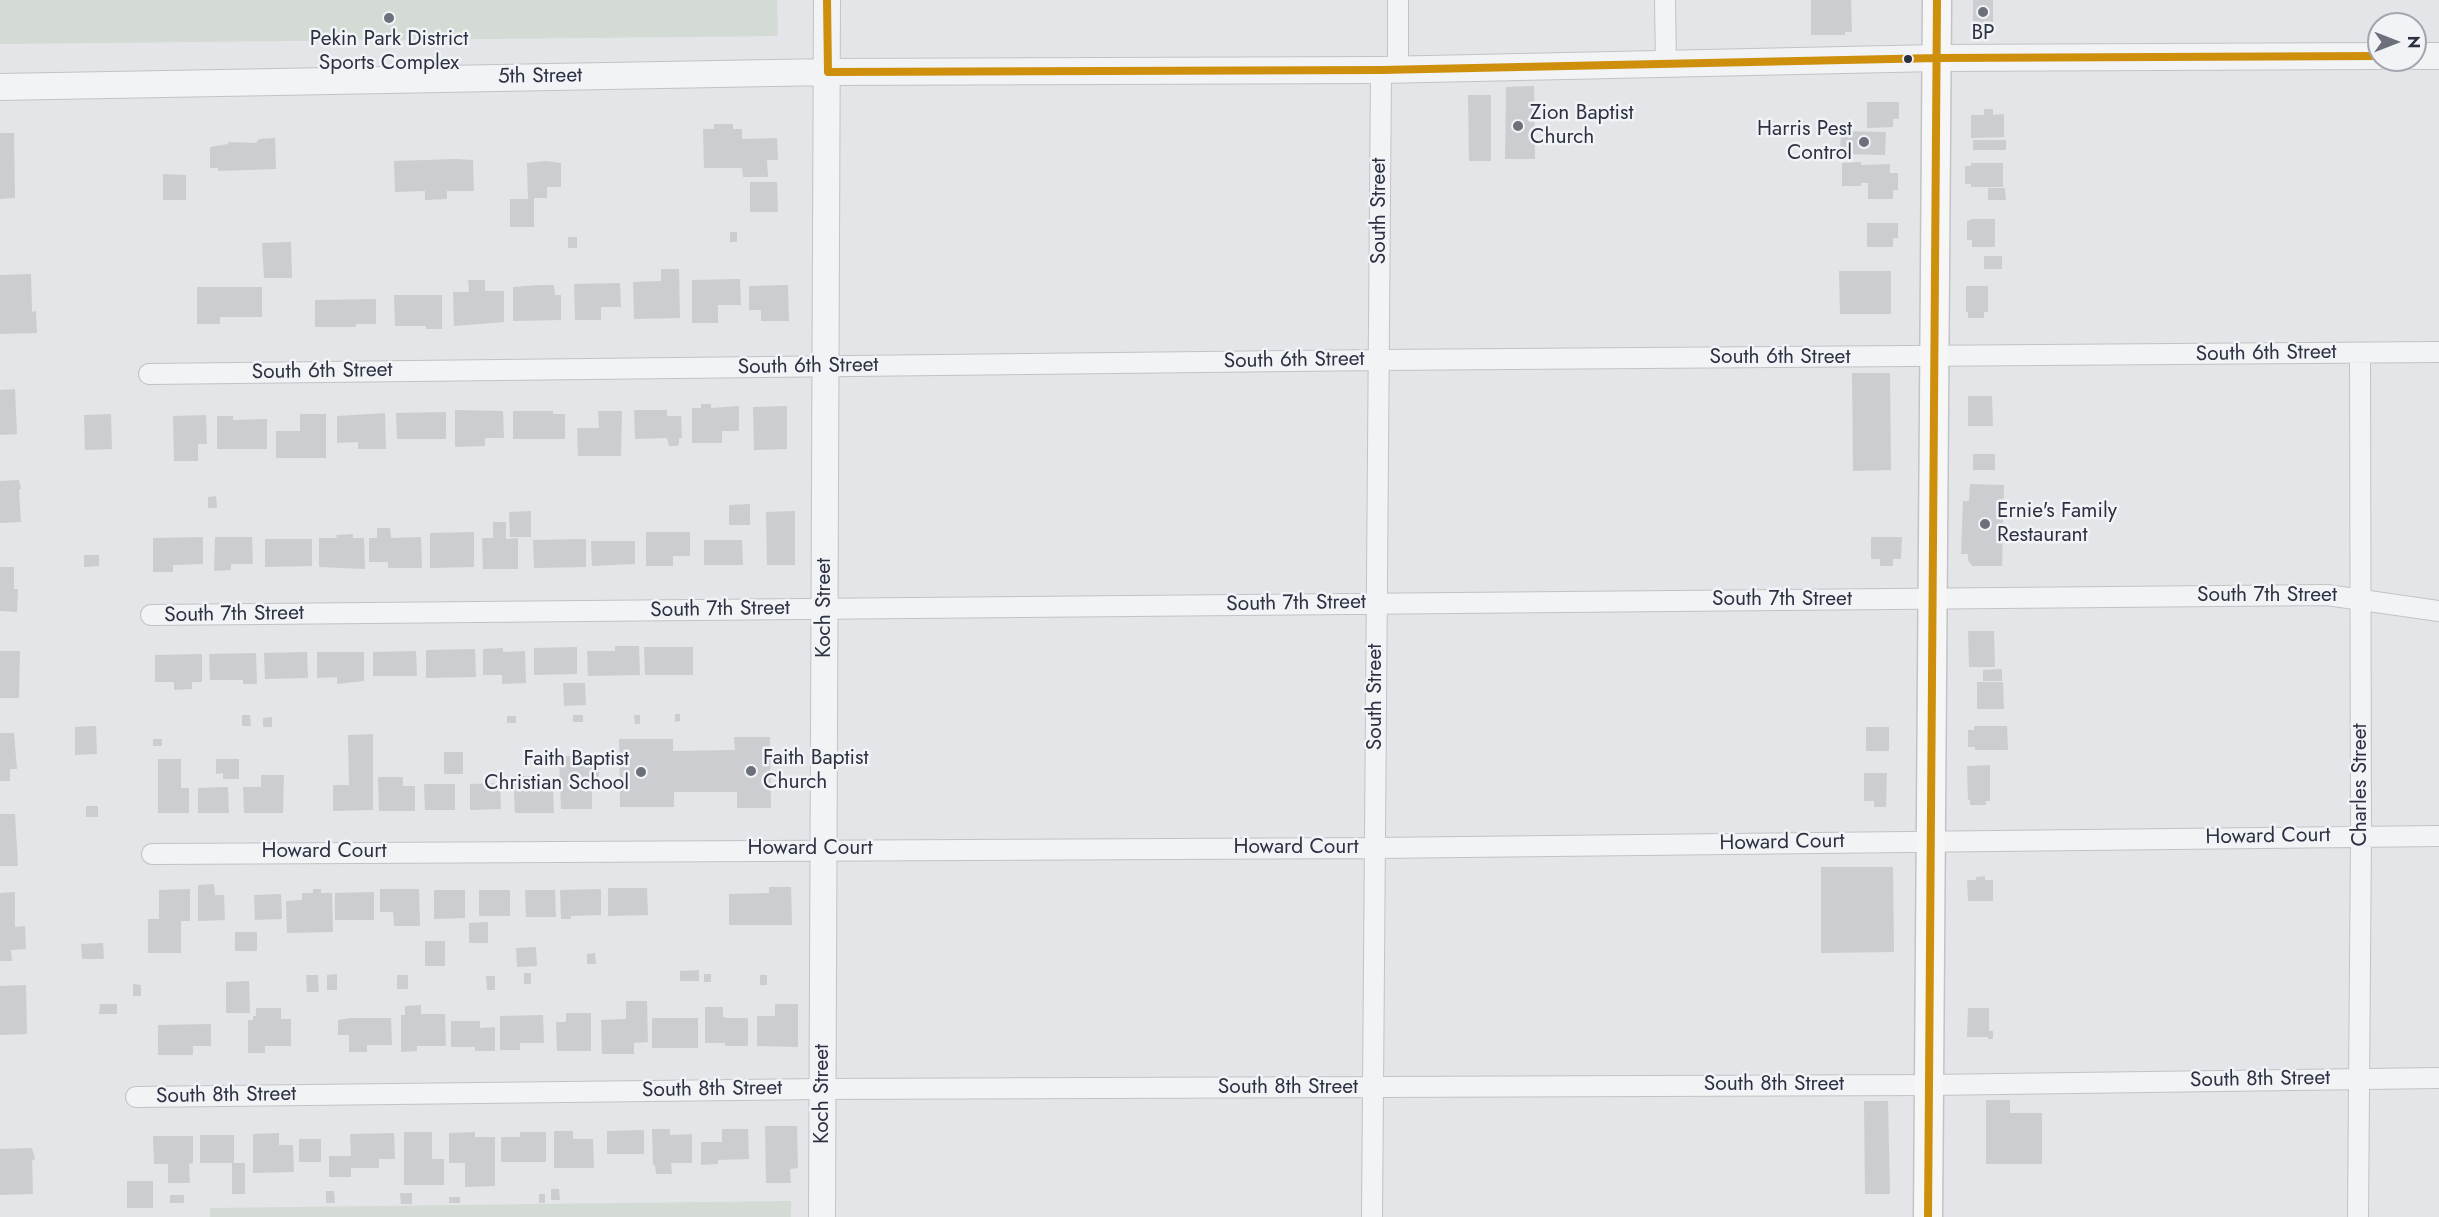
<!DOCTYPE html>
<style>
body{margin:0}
#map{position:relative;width:2439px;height:1217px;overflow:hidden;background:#e3e5e8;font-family:Jost,sans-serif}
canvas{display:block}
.north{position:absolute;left:2367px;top:12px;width:60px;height:60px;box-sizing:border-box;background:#f1f3f7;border:2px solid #a2a5ae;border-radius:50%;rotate:90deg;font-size:16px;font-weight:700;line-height:24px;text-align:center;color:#2b3140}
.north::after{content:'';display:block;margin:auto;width:21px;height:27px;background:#6b707b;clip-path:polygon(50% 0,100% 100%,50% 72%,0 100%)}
</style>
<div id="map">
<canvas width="2439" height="1217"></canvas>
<div class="north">N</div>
</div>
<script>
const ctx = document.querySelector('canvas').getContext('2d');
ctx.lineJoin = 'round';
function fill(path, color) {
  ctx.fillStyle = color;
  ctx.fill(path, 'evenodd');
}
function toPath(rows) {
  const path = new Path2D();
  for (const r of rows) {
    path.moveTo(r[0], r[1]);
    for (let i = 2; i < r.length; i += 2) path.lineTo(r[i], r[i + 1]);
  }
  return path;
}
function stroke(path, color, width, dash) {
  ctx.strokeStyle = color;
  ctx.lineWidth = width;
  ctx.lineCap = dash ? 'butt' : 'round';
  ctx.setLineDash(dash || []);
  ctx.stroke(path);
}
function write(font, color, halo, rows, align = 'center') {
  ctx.font = font + ' Jost,sans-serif';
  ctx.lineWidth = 5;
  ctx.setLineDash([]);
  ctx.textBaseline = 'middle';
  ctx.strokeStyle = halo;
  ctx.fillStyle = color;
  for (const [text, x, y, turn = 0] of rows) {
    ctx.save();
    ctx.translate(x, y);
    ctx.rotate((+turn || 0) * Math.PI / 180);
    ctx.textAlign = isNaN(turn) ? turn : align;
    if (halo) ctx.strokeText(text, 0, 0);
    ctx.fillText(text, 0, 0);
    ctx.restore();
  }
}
fill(toPath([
 [0,0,777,0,778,36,0,44],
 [791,1201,791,1217,210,1217,210,1208]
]), '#d3dbd4');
fill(toPath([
 [1811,0,1851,0,1852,32,1845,32,1845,35,1811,35],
 [1973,0,1993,0,1993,24,1973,25],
 [1534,86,1535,159,1505,159,1506,87],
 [1468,95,1491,95,1491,161,1469,161],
 [1867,102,1899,102,1899,119,1893,119,1893,127,1867,128],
 [1984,109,1993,109,1993,115,2004,114,2004,137,1971,138,1971,115,1984,115],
 [714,124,733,124,733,129,742,129,742,139,777,138,778,160,767,160,768,177,743,177,742,168,704,168,703,129,714,129],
 [1841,131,1886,132,1885,155,1840,154],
 [0,133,14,133,15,198,0,199],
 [275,138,276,169,218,171,218,168,210,168,210,147,228,144,228,142,256,143,259,139],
 [1973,140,2006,140,2006,150,1973,150],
 [456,159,473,160,474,191,447,191,447,199,425,200,425,191,395,192,394,161],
 [546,161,561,163,561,187,547,187,547,198,534,198,534,227,510,227,510,199,528,199,527,163],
 [1861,162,1861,165,1890,164,1890,173,1898,173,1898,190,1893,190,1893,199,1868,199,1868,183,1861,183,1861,186,1842,186,1842,163],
 [1971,163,2003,163,2003,187,1971,187,1971,184,1965,184,1965,166,1971,166],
 [163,174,186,175,186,200,163,200],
 [750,182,777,182,778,212,750,212],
 [1988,188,2005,188,2006,200,1988,200],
 [1972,219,1995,219,1995,247,1972,247,1972,240,1967,240,1967,221],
 [1867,223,1898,223,1898,238,1893,238,1893,247,1867,247],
 [730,232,737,232,737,242,730,242],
 [568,237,577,237,577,248,568,248],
 [291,242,292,278,264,278,262,243],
 [1984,256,2002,256,2002,269,1984,269],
 [661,269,679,269,680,318,634,319,633,282,661,281],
 [1839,271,1891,271,1891,314,1840,314],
 [31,274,32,312,36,311,37,333,0,334,0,275],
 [740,279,741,305,718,305,718,323,692,323,692,280],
 [468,280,485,280,485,291,504,291,504,322,454,326,453,292,469,292],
 [620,283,621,307,601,307,601,320,575,320,574,284],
 [539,285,554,285,555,295,561,295,561,320,513,321,513,287],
 [788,285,789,321,761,321,761,310,749,310,749,286],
 [1966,286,1988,286,1988,312,1984,312,1984,318,1968,318,1968,312,1966,312],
 [197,287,262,287,262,317,220,317,220,324,197,324],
 [394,295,442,295,442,329,426,329,426,326,395,326],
 [376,299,376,324,356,324,356,327,315,327,315,300],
 [1852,373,1890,373,1891,470,1853,471],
 [15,389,17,434,0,435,0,390],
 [1968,396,1992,396,1993,426,1968,426],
 [701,404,711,404,711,408,739,406,739,431,722,431,722,443,692,443,692,408,701,408],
 [787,406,787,449,754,450,753,407],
 [455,410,503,411,504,438,485,438,485,446,455,447],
 [634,410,667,410,667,416,681,416,682,438,679,438,679,444,677,446,669,446,667,438,635,439],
 [513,411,553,411,553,414,565,414,565,439,513,439],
 [598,411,622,411,621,456,578,456,577,428,599,428],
 [446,412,446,439,397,439,396,413],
 [385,413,386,449,358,449,358,442,337,443,337,416],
 [111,414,112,449,85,450,84,415],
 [300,414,326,414,326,458,276,458,276,431,300,431],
 [206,415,207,444,198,444,198,461,174,461,173,416],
 [217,416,233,416,233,420,267,419,267,449,217,449],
 [1973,454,1995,454,1995,470,1973,470],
 [19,480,21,489,19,490,21,522,0,523,0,481],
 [1970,484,2004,485,2002,566,1972,566,1968,560,1968,554,1961,554,1963,501,1969,501],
 [216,496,217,508,208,508,208,497],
 [750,504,750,525,729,525,729,505],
 [531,511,531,537,510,537,509,512],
 [795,511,795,565,767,565,766,512],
 [493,522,506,522,506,539,518,538,518,569,483,569,482,538,493,538],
 [377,528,390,528,391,538,421,537,422,568,388,568,388,562,369,562,369,538,377,538],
 [474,532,474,567,430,568,430,533],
 [646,532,690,532,690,556,673,556,673,566,646,566],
 [353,534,353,538,364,538,365,569,319,567,319,538,337,538,336,535],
 [203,537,203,564,173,565,173,572,153,572,153,538],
 [215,537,252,537,253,564,231,564,231,570,214,571],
 [1871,537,1902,537,1901,559,1893,559,1893,566,1880,566,1880,559,1871,559],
 [265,539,312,539,312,566,265,567],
 [586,539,586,567,534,568,533,540],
 [704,540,742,540,743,565,704,565],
 [591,541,635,541,635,564,592,566],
 [84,555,99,555,99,566,84,567],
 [0,567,14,567,14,589,18,589,17,612,0,611],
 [1968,631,1994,631,1995,667,1969,667],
 [615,646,639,646,640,675,588,676,587,651,615,651],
 [577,647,577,674,534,675,534,648],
 [644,647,693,647,693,675,645,675],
 [503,648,503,652,525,651,526,683,502,684,502,675,483,675,483,649],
 [475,649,476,677,426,678,426,650],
 [0,651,20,651,19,698,0,698],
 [416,651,417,676,373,676,373,652],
 [307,652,308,678,265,679,264,653],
 [317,652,364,652,364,681,337,684,337,677,317,678],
 [256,653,257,684,243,684,243,680,210,680,209,654],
 [202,654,202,682,192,682,192,689,174,690,174,682,155,682,155,655],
 [2002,669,2002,681,1983,681,1983,670],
 [1977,682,2003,682,2004,709,1977,709],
 [563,683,585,683,586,705,564,706],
 [675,714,680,714,680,721,675,722],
 [242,715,250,715,251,726,242,726],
 [573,715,583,715,583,722,573,722],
 [634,715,640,715,640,724,635,724],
 [507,716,516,716,516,723,507,723],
 [272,717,272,727,263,727,263,718],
 [96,726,97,754,75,755,75,727],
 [1974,726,2007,726,2008,750,1975,750,1975,747,1968,747,1968,730,1974,730],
 [1866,727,1889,727,1889,751,1866,751],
 [0,733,14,733,17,769,10,769,10,781,0,781],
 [373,734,373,810,333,811,333,785,349,785,348,735],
 [734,737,770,737,771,808,737,808,737,792,674,792,674,807,620,807,619,739,673,739,673,751,735,750],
 [153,739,162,739,162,746,153,746],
 [444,752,463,752,463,774,444,774],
 [559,756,599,756,599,787,592,787,592,809,561,809],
 [158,759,181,759,181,788,189,788,189,813,158,813],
 [216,759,239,759,239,779,223,779,223,773,216,774],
 [1990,765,1990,801,1986,801,1986,805,1970,805,1970,800,1968,800,1967,766],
 [1864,773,1887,773,1886,807,1874,807,1874,801,1864,801],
 [261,775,284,775,283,813,244,813,243,787,261,787],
 [513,776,539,776,539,789,553,789,554,813,515,813],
 [378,777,403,777,403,786,415,786,415,811,379,811],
 [500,783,501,809,470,810,470,784],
 [424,784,455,784,455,810,425,810],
 [228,787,229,813,198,813,198,788],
 [86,806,98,806,98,817,86,817],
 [0,814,15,814,18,866,0,866],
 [1821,867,1893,867,1894,952,1821,953],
 [1985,876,1985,880,1993,880,1993,901,1968,901,1967,880,1976,880,1976,877],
 [214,884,215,895,224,895,225,920,198,921,198,885],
 [769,887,791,887,792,925,729,925,729,894,769,893],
 [608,888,647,888,648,915,608,916],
 [190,889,190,921,181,921,181,953,148,953,148,919,159,919,159,890],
 [313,889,321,889,321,893,332,893,333,932,287,933,286,901,302,900,302,893,313,893],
 [380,889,419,889,420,926,394,926,393,912,380,912],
 [601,889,601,915,571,916,571,919,561,919,560,890],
 [434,890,465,890,465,918,434,919],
 [479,890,510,890,510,916,479,916],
 [525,890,555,890,556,917,526,917],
 [15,892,15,927,25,926,26,949,11,950,12,961,0,961,0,893],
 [374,892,374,920,335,920,335,893],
 [281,894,282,919,255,920,254,895],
 [488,922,488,943,469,943,469,923],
 [235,932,257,932,257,951,235,951],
 [425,941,445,941,445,966,425,966],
 [103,943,104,959,82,959,81,944],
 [536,947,537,966,517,967,516,948],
 [595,953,596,964,587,964,587,954],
 [699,970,699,981,680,981,680,971],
 [524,973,531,973,531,984,524,984],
 [337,974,337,990,327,990,327,975],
 [704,974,711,974,711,982,704,982],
 [306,975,318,975,319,992,307,992],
 [397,975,408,975,408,989,397,989],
 [760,975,767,975,767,985,760,985],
 [486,976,495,976,495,990,487,990],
 [249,981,250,1013,226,1013,226,982],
 [133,984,141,985,141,996,133,996],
 [26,985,27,1034,0,1035,0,986],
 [626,1001,647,1001,648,1042,634,1043,634,1054,602,1054,601,1020,626,1019],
 [100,1004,117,1004,117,1014,99,1014],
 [775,1004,798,1004,798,1047,757,1046,757,1016,775,1016],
 [421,1005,421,1014,445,1014,446,1046,417,1046,417,1051,401,1052,401,1015,405,1015,405,1006],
 [705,1007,723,1007,723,1017,727,1018,748,1018,748,1046,725,1046,725,1043,705,1043],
 [256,1008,281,1008,281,1019,291,1019,291,1046,265,1046,265,1053,248,1053,248,1020,253,1020,253,1016,256,1016],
 [1968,1008,1989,1008,1989,1031,1993,1031,1993,1039,1988,1039,1988,1037,1967,1037],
 [566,1013,591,1013,591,1051,557,1051,556,1022,566,1022],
 [543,1015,544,1043,520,1043,520,1050,500,1050,500,1016],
 [350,1018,391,1018,392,1045,367,1045,367,1052,349,1052,349,1035,338,1035,338,1020],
 [652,1018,698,1018,698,1048,652,1048],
 [451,1021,480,1021,480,1028,495,1027,495,1051,475,1051,475,1047,451,1047],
 [211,1024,211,1046,193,1046,193,1055,158,1055,158,1025],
 [1986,1100,2010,1100,2010,1113,2042,1113,2042,1164,1986,1164],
 [1864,1101,1888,1101,1890,1194,1865,1194],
 [765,1126,797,1126,798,1168,790,1169,791,1183,766,1183],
 [652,1129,670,1129,670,1135,692,1134,692,1163,671,1163,672,1174,656,1174,655,1165,653,1165],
 [722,1129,748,1129,749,1159,718,1160,718,1164,701,1165,701,1142,722,1142],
 [644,1130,644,1154,607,1154,607,1131],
 [554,1131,573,1131,573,1139,593,1139,594,1168,554,1168],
 [404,1132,432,1132,432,1159,444,1159,444,1185,404,1185],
 [475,1132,475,1137,495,1137,495,1186,465,1187,465,1163,449,1163,449,1133],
 [520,1132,546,1132,546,1162,501,1162,501,1137,520,1137],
 [279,1133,279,1145,293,1145,294,1172,253,1173,253,1134],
 [394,1133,395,1159,379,1159,379,1168,351,1168,351,1177,329,1177,329,1156,351,1156,350,1134],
 [200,1135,234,1135,234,1163,245,1163,245,1194,232,1194,232,1163,200,1163],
 [153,1136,193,1136,193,1163,189,1164,190,1183,168,1183,168,1164,154,1164],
 [299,1139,321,1139,321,1162,299,1162],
 [32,1148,35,1159,32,1161,33,1194,0,1195,0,1149],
 [127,1181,153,1181,153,1208,127,1208],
 [551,1189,559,1189,560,1200,551,1200],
 [326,1191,334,1191,335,1203,326,1203],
 [400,1193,412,1193,412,1204,401,1204],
 [539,1194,545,1194,545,1203,539,1203],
 [170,1195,184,1195,184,1203,170,1203],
 [449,1197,460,1197,460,1203,449,1203]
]), '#cbcdd0');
const minor = toPath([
 [1398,0,1398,69],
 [1665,0,1666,63],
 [149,374,1379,360,2439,352],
 [151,615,2327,595,2439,611],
 [152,854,1375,848,2439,836],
 [136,1097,823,1089,1929,1085,2439,1078],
 [1372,1217,1381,70],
 [2358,1217,2361,836,2360,353]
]);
const tertiary = toPath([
 [2415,56,2439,56],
 [0,87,828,72,1381,70,1937,58,2379,56],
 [822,1217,827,0]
]);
const secondary = toPath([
 [1928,1217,1937,0]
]);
stroke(minor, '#c1c3c6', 22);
stroke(tertiary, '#c1c3c6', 28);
stroke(secondary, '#c1c3c6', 31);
stroke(minor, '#f2f3f5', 20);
stroke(tertiary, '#f2f3f5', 26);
stroke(secondary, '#f6f6f7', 28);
stroke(toPath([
 [827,0,828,72,1381,70,1937,58,2379,56],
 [1928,1217,1937,0]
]), '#ce8f0d', 8);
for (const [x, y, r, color] of [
 [1983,12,6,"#6b707b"],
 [389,18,6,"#6b707b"],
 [1908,59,5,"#2b3140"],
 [1518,126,6,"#6b707b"],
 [1864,142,6,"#6b707b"],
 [1985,524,6,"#6b707b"],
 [751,771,6,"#6b707b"],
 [641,772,6,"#6b707b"]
]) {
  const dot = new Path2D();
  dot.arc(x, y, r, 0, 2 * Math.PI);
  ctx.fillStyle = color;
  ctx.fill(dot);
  stroke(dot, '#f1f3f7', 2);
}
write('21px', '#2b3140', '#f1f3f7', [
 ["BP",1983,34,"center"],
 ["Pekin Park District",389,40,"center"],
 ["Sports Complex",389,64,"center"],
 ["Zion Baptist",1530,114],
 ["Church",1530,138],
 ["Harris Pest",1852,130,"right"],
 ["Control",1852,154,"right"],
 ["Ernie's Family",1997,512],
 ["Restaurant",1997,536],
 ["Faith Baptist",763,759],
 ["Church",763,783],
 ["Faith Baptist",629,760,"right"],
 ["Christian School",629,784,"right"]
], 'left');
write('21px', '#2b3140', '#f1f3f7', [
 ["5th Street",540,77,-1],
 ["South Street",1380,211,-90],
 ["South 6th Street",2266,354,-1],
 ["South 6th Street",1780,358],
 ["South 6th Street",1294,361,-1],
 ["South 6th Street",808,367,-1],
 ["South 6th Street",322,372,-1],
 ["South 7th Street",2267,596],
 ["South 7th Street",1782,600],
 ["South 7th Street",1296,604,-1],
 ["Koch Street",825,608,-90],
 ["South 7th Street",720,610,-1],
 ["South 7th Street",234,615,-1],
 ["South Street",1376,697,-90],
 ["Charles Street",2361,785,-90],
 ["Howard Court",2268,837,-1],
 ["Howard Court",1782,843,-1],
 ["Howard Court",1296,848],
 ["Howard Court",810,849],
 ["Howard Court",324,852],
 ["South 8th Street",2260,1080,-1],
 ["South 8th Street",1774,1085],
 ["South 8th Street",1288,1088],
 ["South 8th Street",712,1090,-1],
 ["Koch Street",823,1094,-90],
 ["South 8th Street",226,1096,-1]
]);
</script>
